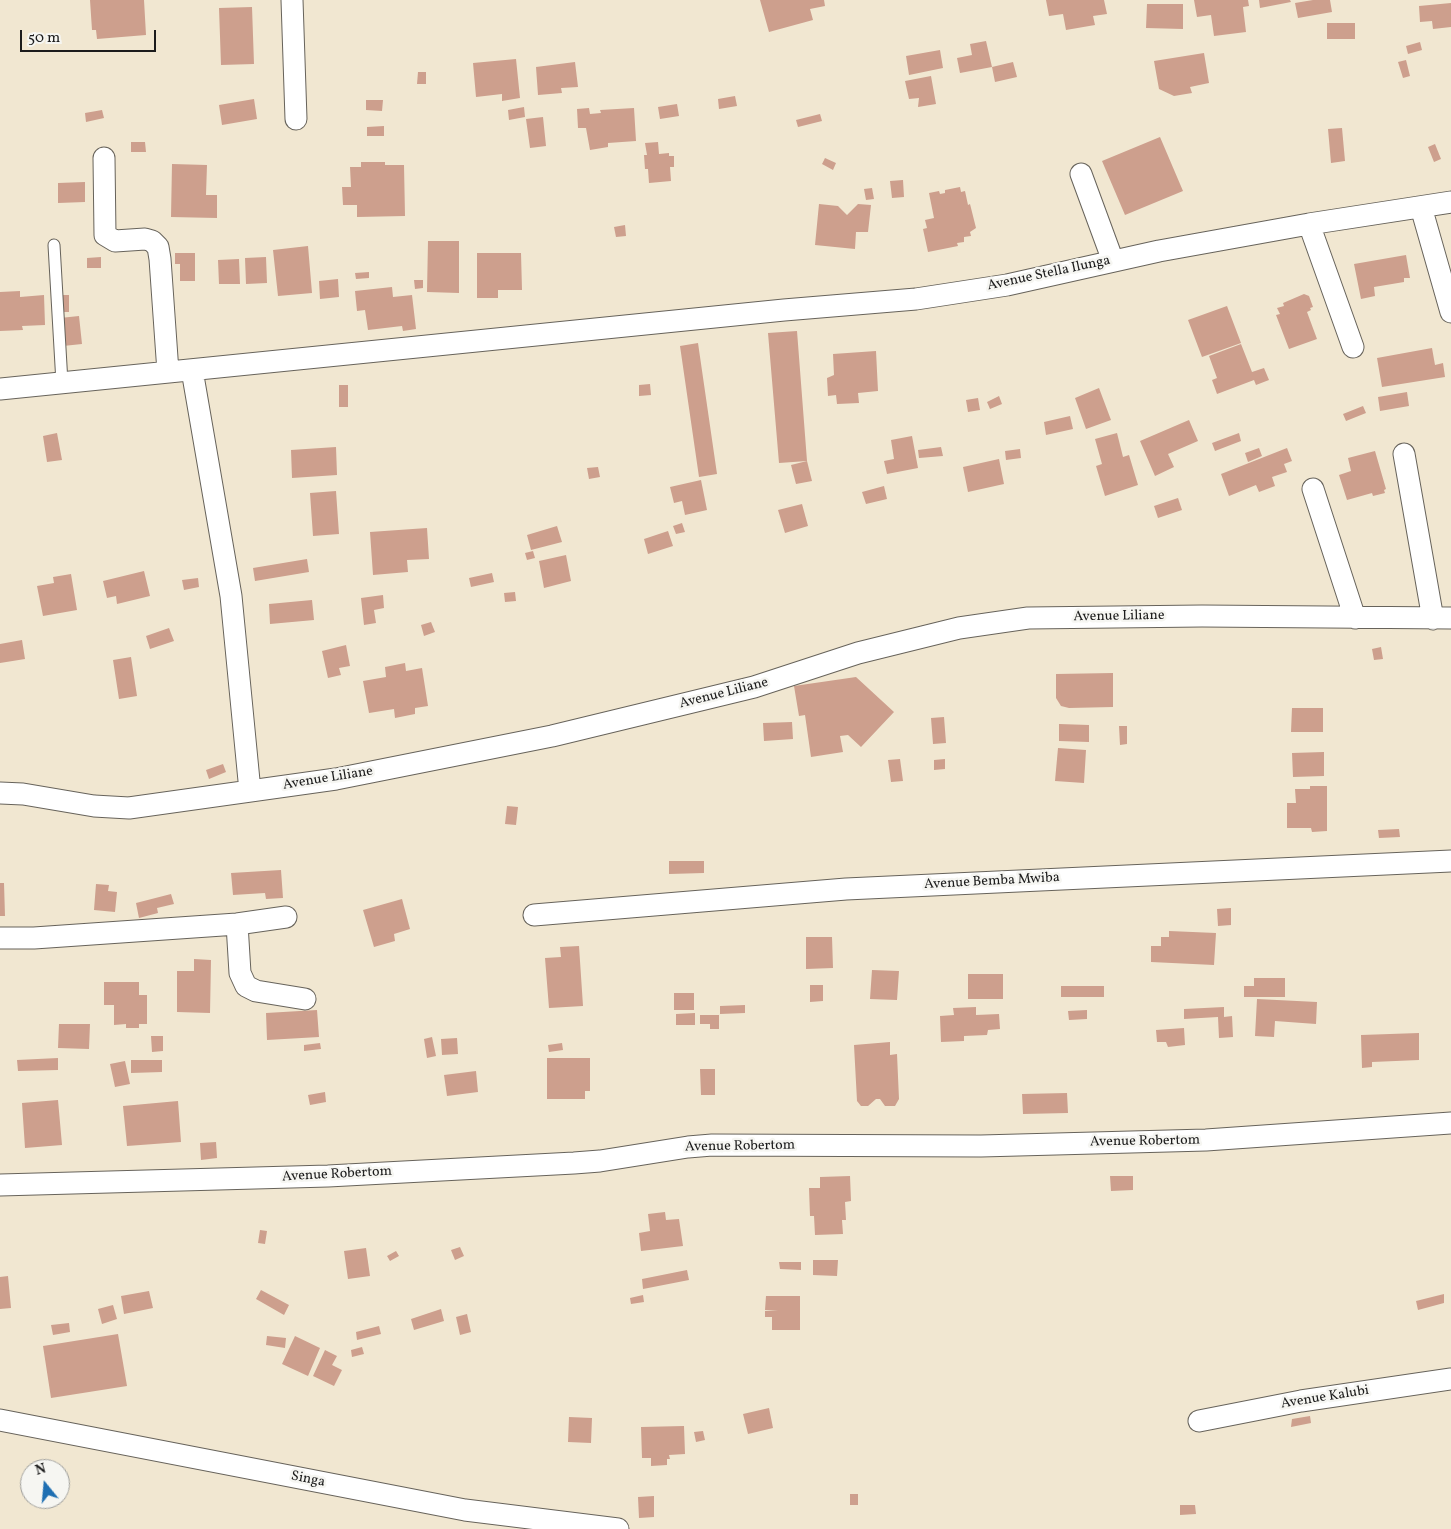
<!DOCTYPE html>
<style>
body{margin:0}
#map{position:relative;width:1451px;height:1529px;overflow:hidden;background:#f1e7d1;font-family:Vollkorn,serif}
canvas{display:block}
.north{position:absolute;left:20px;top:1459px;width:50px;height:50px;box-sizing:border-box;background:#f6f6f2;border:1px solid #9f9f9c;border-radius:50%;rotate:343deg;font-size:14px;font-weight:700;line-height:20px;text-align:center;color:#1c1c1c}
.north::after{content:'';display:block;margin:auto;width:18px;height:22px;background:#1f6fb2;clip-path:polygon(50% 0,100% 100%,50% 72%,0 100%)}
.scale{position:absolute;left:20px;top:30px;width:136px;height:22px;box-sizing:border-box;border:2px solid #1c1c1c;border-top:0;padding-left:6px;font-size:15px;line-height:18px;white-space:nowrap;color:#1c1c1c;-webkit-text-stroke:4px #f6f6f2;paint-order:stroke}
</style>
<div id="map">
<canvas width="1451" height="1529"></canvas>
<div class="north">N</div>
<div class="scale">50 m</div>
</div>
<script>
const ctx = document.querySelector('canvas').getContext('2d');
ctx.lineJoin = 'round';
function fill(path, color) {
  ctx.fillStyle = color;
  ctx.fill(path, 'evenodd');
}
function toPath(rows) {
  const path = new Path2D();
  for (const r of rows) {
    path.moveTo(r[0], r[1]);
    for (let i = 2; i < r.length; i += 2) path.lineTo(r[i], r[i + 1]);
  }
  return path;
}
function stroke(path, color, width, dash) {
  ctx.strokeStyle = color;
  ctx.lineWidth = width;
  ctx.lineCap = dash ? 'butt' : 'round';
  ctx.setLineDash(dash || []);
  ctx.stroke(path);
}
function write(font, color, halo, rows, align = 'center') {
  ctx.font = font + ' Vollkorn,serif';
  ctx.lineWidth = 5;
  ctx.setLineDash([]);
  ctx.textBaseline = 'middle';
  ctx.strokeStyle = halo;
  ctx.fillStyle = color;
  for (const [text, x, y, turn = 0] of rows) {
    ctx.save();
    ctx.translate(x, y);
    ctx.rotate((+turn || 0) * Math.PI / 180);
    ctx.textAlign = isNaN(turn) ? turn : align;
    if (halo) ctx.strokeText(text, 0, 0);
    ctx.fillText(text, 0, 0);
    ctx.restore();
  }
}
fill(toPath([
 [90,0,144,0,146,35,97,39,96,30,92,30],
 [760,0,824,0,825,6,810,9,813,20,769,32],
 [1046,0,1104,0,1107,14,1093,16,1095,25,1066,30,1063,14,1049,16],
 [1194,0,1248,0,1249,6,1243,7,1246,32,1214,36,1211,15,1197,17],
 [1259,0,1290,0,1291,2,1260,8],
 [1313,0,1330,0,1332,12,1298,18,1295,3],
 [1451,3,1451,27,1433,29,1432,21,1420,22,1419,6],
 [1147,4,1183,4,1183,29,1146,28],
 [252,7,254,64,221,65,219,8],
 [1327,23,1355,23,1355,39,1327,39],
 [986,41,992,67,960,73,957,58,972,55,970,44],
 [1420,42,1422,50,1408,54,1406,46],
 [940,50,943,68,909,75,906,56],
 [1204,53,1209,83,1190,87,1192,93,1174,96,1159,89,1154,61],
 [516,59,520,98,502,101,502,94,476,97,473,63],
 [1406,60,1410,76,1403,78,1398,62],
 [575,62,578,87,561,88,562,93,538,95,536,67],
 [1013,62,1017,77,995,82,992,67],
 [418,72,426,72,426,84,417,84],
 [931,76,936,104,918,107,919,98,909,99,905,81],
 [735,96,737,106,719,109,718,99],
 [254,99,257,119,222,125,219,105],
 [366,100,383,100,382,111,366,110],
 [677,104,679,116,660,119,658,107],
 [524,107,525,117,509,120,508,110],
 [589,108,590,114,601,113,600,110,634,108,636,141,608,143,608,147,590,150,586,128,578,128,577,109],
 [102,110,104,118,86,122,85,113],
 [820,114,822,121,798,127,796,120],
 [543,117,546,146,530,148,526,119],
 [384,126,384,136,367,136,367,127],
 [1342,128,1345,161,1331,163,1328,129],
 [1160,137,1183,191,1125,215,1102,161],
 [131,142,145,142,146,152,131,152],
 [658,142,659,154,669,153,669,156,674,156,674,167,670,167,671,181,649,183,648,169,645,169,644,155,647,155,645,143],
 [1435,144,1441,159,1434,162,1428,147],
 [825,158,836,163,833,170,822,164],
 [361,162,385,162,385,165,404,165,405,216,357,217,357,205,343,205,342,187,351,187,350,167,361,167],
 [172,164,207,165,206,195,217,195,217,218,171,217],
 [903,180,904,197,892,198,890,181],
 [85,182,85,202,58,203,58,183],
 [960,187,961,192,965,191,968,205,970,204,976,228,970,232,971,236,964,237,964,242,957,243,958,246,928,252,923,229,927,228,925,220,934,218,929,193,939,191,940,194,945,193,945,190],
 [872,188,874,199,866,200,864,189],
 [819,204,838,206,847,215,858,204,871,205,868,232,856,232,855,249,815,245],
 [625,225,626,236,616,237,614,227],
 [428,241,459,241,459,293,427,292],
 [308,246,312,293,278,296,273,250],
 [175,253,195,253,195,281,180,281,180,264,175,264],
 [477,253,521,253,522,290,498,290,498,298,477,298],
 [1406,255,1410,278,1404,278,1404,282,1374,287,1375,296,1361,299,1354,264],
 [101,257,101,268,87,268,87,258],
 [266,257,267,283,246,284,245,258],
 [239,259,240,284,219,284,218,260],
 [369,272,369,278,356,279,355,273],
 [338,279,339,297,320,299,319,281],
 [414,280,423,280,423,288,415,289],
 [392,287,393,297,412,295,416,329,403,331,402,326,368,330,365,310,357,311,355,291],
 [20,291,20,297,44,295,45,325,22,326,23,330,0,331,0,292],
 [1304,294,1309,296,1313,307,1310,308,1311,310,1307,312,1317,339,1289,349,1276,315,1280,314,1277,308,1284,306,1283,303],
 [62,295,69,295,69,312,62,312],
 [1227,306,1241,343,1202,357,1188,320],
 [79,316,82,344,63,346,60,318],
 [797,331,807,461,779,463,768,333],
 [698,343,717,474,699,477,680,346],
 [1241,344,1252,372,1264,368,1269,380,1256,385,1254,380,1217,394,1212,380,1217,378,1209,356],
 [1432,348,1435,365,1443,363,1445,377,1382,387,1377,358],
 [876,351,878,391,858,393,859,403,837,404,836,395,828,396,827,378,834,375,833,354],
 [650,384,651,395,639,396,639,385],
 [339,385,348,385,348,407,339,407],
 [1099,388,1111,420,1086,429,1075,398],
 [1407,392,1409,406,1380,411,1378,397],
 [999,396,1002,404,990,409,987,402],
 [978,398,980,410,968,412,966,400],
 [1363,406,1366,413,1346,421,1343,414],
 [1070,416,1073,429,1046,435,1044,422],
 [1189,420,1198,441,1168,454,1174,467,1155,476,1140,441],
 [57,433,62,460,47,462,43,436],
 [1117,433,1123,457,1129,455,1138,485,1105,496,1096,466,1102,464,1095,439],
 [1239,433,1241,441,1215,451,1212,443],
 [912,436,918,468,887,474,884,461,894,459,891,440],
 [336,447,337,475,292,478,291,450],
 [941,447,943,456,919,458,918,450],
 [1259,448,1262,456,1248,462,1245,453],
 [1287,448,1292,461,1284,464,1287,472,1272,477,1275,486,1259,492,1256,485,1229,496,1221,474],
 [1020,449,1021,458,1006,460,1005,451],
 [1375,451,1386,489,1384,490,1385,493,1373,496,1372,493,1347,500,1339,475,1351,471,1348,458],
 [999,459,1004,484,968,492,963,467],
 [807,461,812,481,796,484,791,465],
 [598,467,600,477,589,479,587,468],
 [701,480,707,510,685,515,682,501,674,503,670,487],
 [884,486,887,499,866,504,862,492],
 [336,491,339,534,313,536,310,493],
 [1178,498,1182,510,1158,518,1154,506],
 [802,504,808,526,785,533,778,510],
 [682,523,685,532,676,534,673,526],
 [557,526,562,542,531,550,527,535],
 [427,528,429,559,407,560,408,572,373,575,370,532],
 [668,531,673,546,648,554,644,539],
 [533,551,535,558,527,560,525,553],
 [566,555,571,581,544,588,539,561],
 [307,559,309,572,255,581,253,568],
 [144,571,150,596,117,604,116,596,107,598,103,581],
 [492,573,494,582,471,587,469,578],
 [71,574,77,610,43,616,37,586,54,583,53,577],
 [198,578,199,587,184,590,182,580],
 [515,592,516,601,505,602,504,593],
 [383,595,384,608,374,610,376,623,364,625,361,598],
 [312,600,314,620,270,624,269,604],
 [431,622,435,632,424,636,421,625],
 [169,628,174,641,150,649,146,636],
 [22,640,25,659,0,663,0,644],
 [346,645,350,666,339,668,341,675,328,678,322,651],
 [1381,647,1383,659,1374,660,1372,649],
 [131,657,137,696,119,699,113,660],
 [405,663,406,671,422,668,428,706,415,708,415,714,395,718,394,709,369,713,363,681,386,677,385,667],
 [1113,673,1113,707,1069,708,1061,706,1056,698,1056,674],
 [856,677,894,712,861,747,848,735,840,736,843,752,811,757,805,715,799,716,794,686],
 [1292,708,1323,708,1323,732,1291,732],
 [944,717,946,743,933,744,931,718],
 [792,722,793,739,764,741,763,723],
 [1059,724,1089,725,1089,742,1059,741],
 [1119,726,1127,726,1127,744,1120,745],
 [1058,748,1086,750,1084,783,1055,781],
 [1324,752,1324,776,1293,777,1292,753],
 [900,759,903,781,891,782,888,760],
 [945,759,945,769,934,770,934,760],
 [223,764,226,772,209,779,206,770],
 [1310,786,1327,786,1327,831,1312,832,1311,828,1287,828,1287,803,1296,803,1295,789,1310,789],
 [507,806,518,807,516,825,505,824],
 [1399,829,1400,837,1379,838,1378,830],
 [669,861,704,861,704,873,669,874],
 [281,870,283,898,266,899,265,893,233,895,231,873],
 [0,883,4,883,5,916,0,916],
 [96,884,109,885,108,891,117,892,115,912,94,910],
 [171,894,174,904,157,908,158,913,139,918,136,903],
 [402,899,410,929,394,934,395,941,374,947,363,910],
 [1231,908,1231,925,1218,926,1217,909],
 [1169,931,1216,933,1214,965,1151,962,1151,946,1161,946,1161,937,1169,937],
 [806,937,832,937,833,968,806,969],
 [579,946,583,1006,549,1008,545,958,561,957,560,947],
 [194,959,211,960,210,1013,177,1012,177,971,194,971],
 [872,970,899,971,897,1000,870,999],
 [968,974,1003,974,1003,999,968,999],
 [1254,978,1285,978,1285,997,1244,997,1244,986,1254,986],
 [104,982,139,982,139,995,147,995,147,1024,139,1024,139,1028,126,1028,126,1024,114,1025,114,1005,104,1005],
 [810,985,823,985,823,1001,810,1002],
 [1061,986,1104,986,1104,997,1061,997],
 [674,993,694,993,694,1010,674,1010],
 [1257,999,1317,1002,1316,1024,1275,1021,1274,1037,1255,1036],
 [745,1005,745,1013,720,1014,720,1006],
 [976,1007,976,1015,999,1014,1000,1029,988,1030,987,1035,964,1036,964,1041,941,1042,940,1016,954,1015,953,1008],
 [1224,1007,1224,1017,1232,1016,1233,1037,1219,1038,1218,1017,1184,1019,1184,1009],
 [317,1010,319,1037,267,1040,266,1013],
 [1087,1010,1087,1019,1069,1020,1068,1011],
 [695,1013,695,1025,676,1025,676,1014],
 [700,1015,719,1015,719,1029,710,1029,710,1024,700,1024],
 [59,1024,90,1024,89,1049,58,1048],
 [1184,1028,1185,1045,1168,1047,1166,1042,1157,1042,1156,1030],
 [1419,1033,1419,1060,1372,1062,1372,1067,1362,1068,1361,1035],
 [151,1036,163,1036,163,1051,152,1052],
 [432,1037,436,1056,427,1058,424,1039],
 [457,1038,458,1054,442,1055,441,1039],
 [890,1042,890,1055,897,1054,899,1099,895,1106,885,1106,880,1099,876,1099,868,1106,861,1106,857,1101,854,1045],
 [320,1043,321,1049,304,1051,304,1045],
 [562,1043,563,1050,549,1052,548,1045],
 [58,1058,58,1070,18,1071,17,1060],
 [547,1058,590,1058,590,1091,585,1091,585,1099,547,1099],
 [131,1060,162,1060,162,1072,131,1073],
 [125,1061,130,1084,115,1087,110,1064],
 [700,1069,715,1069,715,1095,701,1095],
 [476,1071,478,1092,447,1096,444,1075],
 [325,1092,326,1102,310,1105,308,1095],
 [1067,1093,1068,1113,1023,1114,1022,1094],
 [58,1100,62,1145,25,1148,22,1103],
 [178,1101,181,1142,127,1146,123,1106],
 [216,1142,217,1158,201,1160,200,1143],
 [850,1176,851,1201,845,1202,846,1220,842,1220,843,1234,815,1235,814,1216,810,1216,809,1188,820,1188,820,1177],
 [1110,1176,1133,1176,1133,1190,1111,1191],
 [665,1212,666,1220,679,1219,683,1246,641,1251,639,1233,650,1231,648,1214],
 [260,1230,267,1231,265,1244,258,1243],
 [460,1247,464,1256,455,1260,451,1250],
 [366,1248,370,1276,348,1279,344,1251],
 [396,1251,399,1256,390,1261,387,1256],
 [813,1260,838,1260,837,1276,813,1275],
 [779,1262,801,1262,801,1270,780,1269],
 [687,1270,689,1280,643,1289,642,1279],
 [8,1276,11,1308,0,1309,0,1277],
 [261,1290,289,1305,284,1315,256,1299],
 [149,1291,153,1308,124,1314,121,1296],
 [1444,1294,1444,1303,1418,1310,1416,1301],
 [643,1295,644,1302,631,1304,630,1298],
 [766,1296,800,1296,800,1330,772,1330,772,1317,765,1317,765,1311,778,1310,765,1310],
 [113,1305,117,1319,102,1324,98,1309],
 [441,1309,444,1321,414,1330,411,1319],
 [467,1314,471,1332,460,1335,456,1317],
 [69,1323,70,1332,53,1335,51,1325],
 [379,1326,381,1334,357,1340,356,1332],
 [118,1334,127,1386,51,1398,43,1346],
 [267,1336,286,1338,285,1348,266,1345],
 [295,1336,320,1348,308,1376,282,1364],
 [362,1347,364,1354,352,1357,351,1350],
 [325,1350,337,1356,332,1365,342,1370,334,1386,313,1376],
 [769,1408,773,1428,748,1434,743,1414],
 [1310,1416,1311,1423,1291,1427,1292,1419],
 [569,1417,592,1418,591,1443,568,1442],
 [684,1426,685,1454,669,1455,670,1459,667,1459,667,1465,651,1466,651,1458,642,1458,641,1427],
 [703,1431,705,1440,696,1442,694,1432],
 [850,1494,858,1494,858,1505,850,1505],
 [654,1496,654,1517,639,1518,638,1497],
 [1180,1505,1195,1505,1196,1514,1180,1515]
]), '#cd9f8d');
const lane = toPath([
 [54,245,62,383]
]);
const street = toPath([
 [292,0,296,119],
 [104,158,105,235,115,241,145,239,152,241,158,247,160,259,168,372],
 [1081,174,1113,261],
 [1421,207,1451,312],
 [1309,224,1353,347],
 [192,370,231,596,250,791],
 [0,389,784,310,916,299,1007,285,1159,251,1309,224,1451,202],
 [1404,454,1433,619],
 [1313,489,1355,618],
 [0,793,23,794,94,806,129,808,336,779,552,736,754,687,858,653,959,628,1028,618,1202,616,1451,618],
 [534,915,846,889,1451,861],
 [237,924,240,973,246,986,256,991,305,999],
 [0,938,34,938,237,924,286,917],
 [0,1185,328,1176,574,1163,600,1161,688,1147,712,1145,981,1146,1206,1140,1451,1123],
 [0,1420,465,1510,618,1529],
 [1199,1421,1301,1401,1451,1379]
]);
stroke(lane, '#67635b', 13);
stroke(street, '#67635b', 23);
stroke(lane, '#fff', 11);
stroke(street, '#fff', 21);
write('14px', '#1c1c1c', '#f6f6f2', [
 ["Avenue Stella Ilunga",1049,274,-12],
 ["Avenue Liliane",1119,617,-1],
 ["Avenue Liliane",724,694,-14],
 ["Avenue Liliane",328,779,-9],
 ["Avenue Bemba Mwiba",992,882,-3],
 ["Avenue Robertom",1145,1142,-1],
 ["Avenue Robertom",740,1147,-1],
 ["Avenue Robertom",337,1175,-3],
 ["Avenue Kalubi",1325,1398,-9],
 ["Singa",308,1480,11]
]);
</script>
